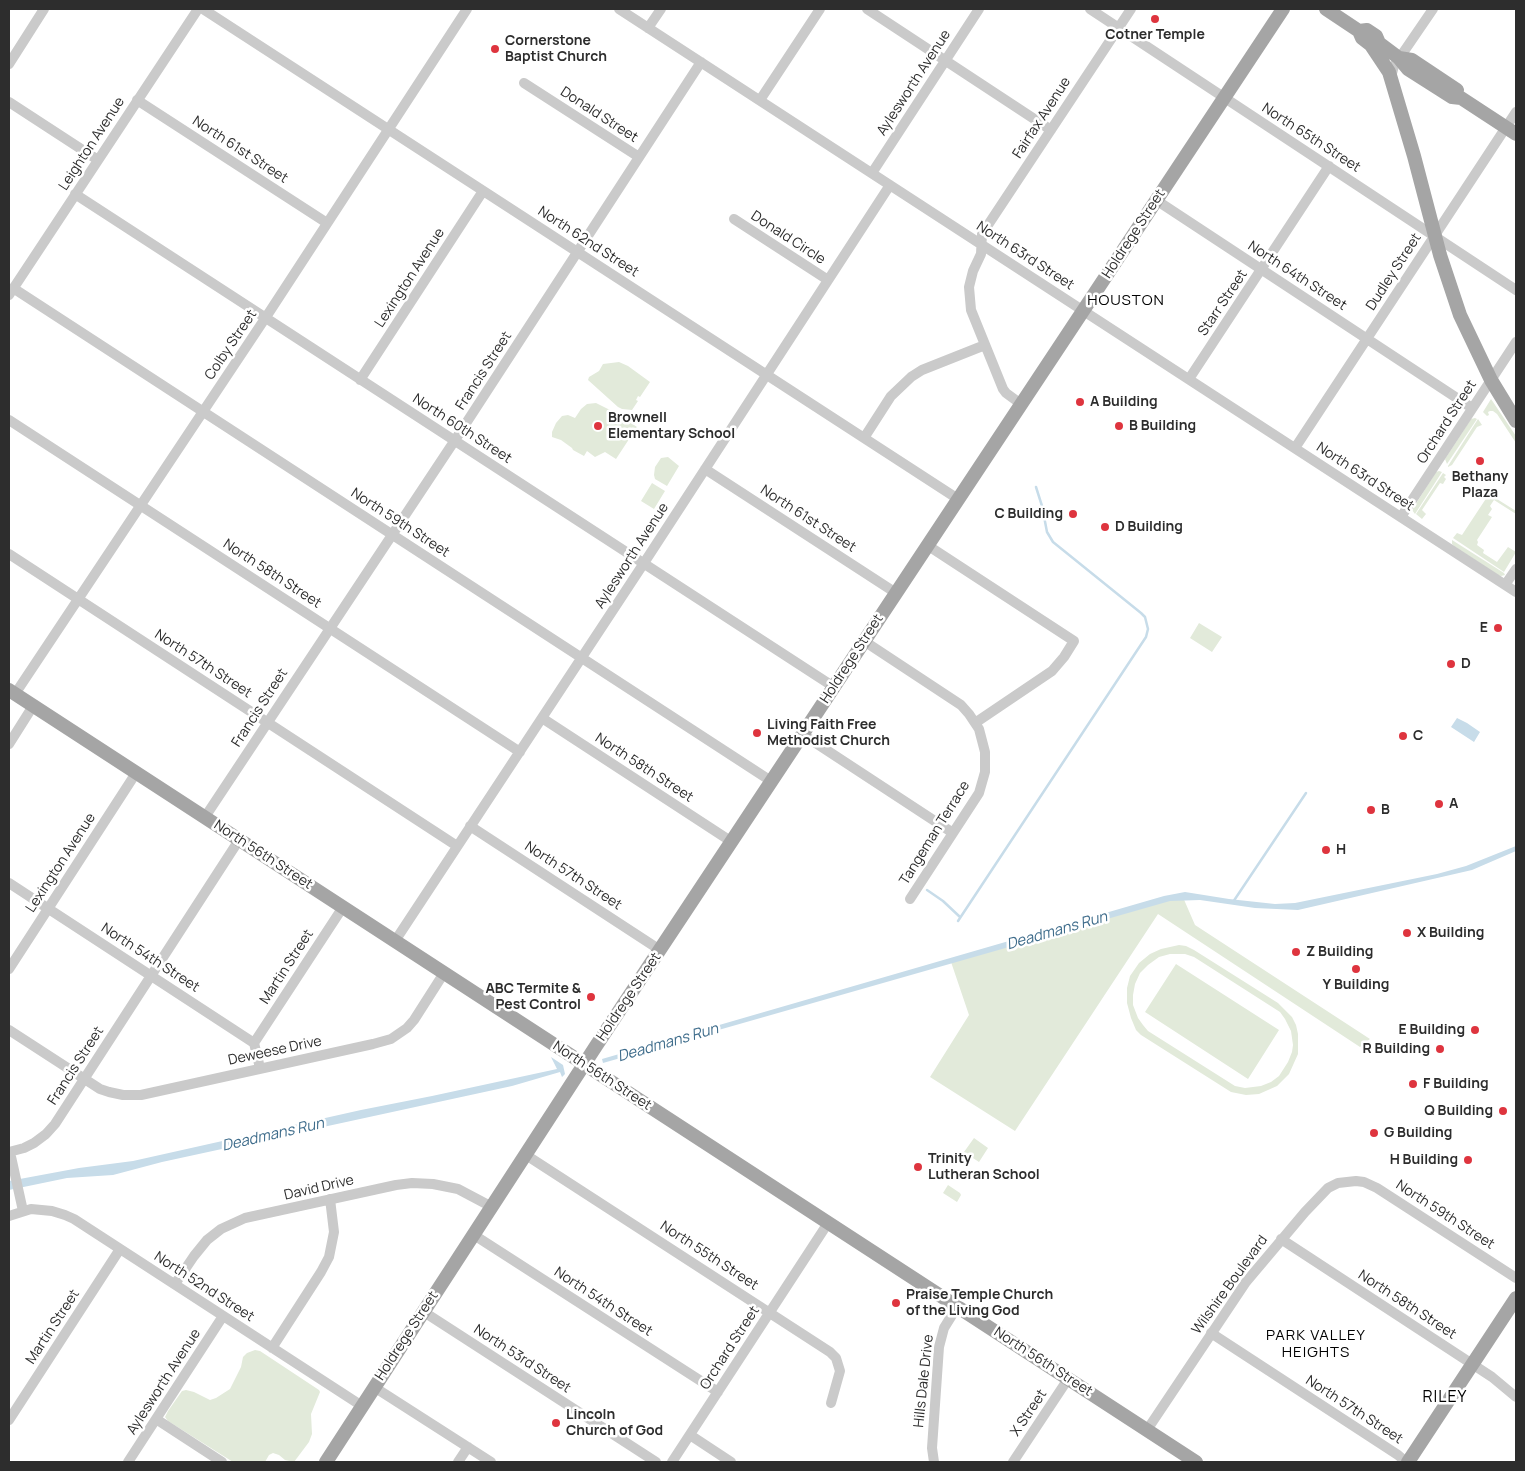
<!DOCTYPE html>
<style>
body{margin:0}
#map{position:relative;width:1525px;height:1471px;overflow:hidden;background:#fff;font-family:Manrope,sans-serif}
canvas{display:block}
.frame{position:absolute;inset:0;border:10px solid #2d2d2d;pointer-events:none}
</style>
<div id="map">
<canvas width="1525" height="1471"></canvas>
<div class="frame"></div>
</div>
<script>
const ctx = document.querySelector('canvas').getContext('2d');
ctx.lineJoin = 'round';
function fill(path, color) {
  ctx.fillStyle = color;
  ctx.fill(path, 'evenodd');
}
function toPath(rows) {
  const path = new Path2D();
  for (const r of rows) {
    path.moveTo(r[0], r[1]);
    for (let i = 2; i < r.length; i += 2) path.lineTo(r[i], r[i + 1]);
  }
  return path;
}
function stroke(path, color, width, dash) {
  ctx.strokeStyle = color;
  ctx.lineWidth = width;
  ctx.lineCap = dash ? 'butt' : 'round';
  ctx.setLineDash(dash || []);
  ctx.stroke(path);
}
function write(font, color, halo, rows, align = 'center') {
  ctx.font = font + ' Manrope,sans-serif';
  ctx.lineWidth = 5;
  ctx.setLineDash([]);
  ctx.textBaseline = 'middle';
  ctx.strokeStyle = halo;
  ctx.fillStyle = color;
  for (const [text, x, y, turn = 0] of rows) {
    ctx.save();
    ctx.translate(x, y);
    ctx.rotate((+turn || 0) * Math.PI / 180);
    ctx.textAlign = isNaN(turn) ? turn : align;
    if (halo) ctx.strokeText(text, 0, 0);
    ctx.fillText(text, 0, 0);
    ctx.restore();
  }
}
fill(toPath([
 [619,362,628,366,650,382,640,397,638,396,636,400,638,401,632,410,622,409,618,407,588,380,589,377,599,371,603,364],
 [1491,399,1516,436,1516,443,1497,414,1493,411,1490,411,1488,412,1489,415,1487,416,1483,412],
 [596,403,616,413,637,427,616,459,605,452,595,457,587,451,584,456,573,450,572,448,561,440,552,437,552,432,556,423,562,416,568,415,575,418,581,409,587,404],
 [1475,418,1477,419,1447,464,1445,459,1471,419],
 [1478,419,1482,425,1477,427,1452,465,1448,467,1448,466],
 [668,457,679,466,667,486,655,479,654,475,655,467,661,458],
 [1439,471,1442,472,1415,514,1412,510,1436,472],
 [1443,473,1446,475,1444,477,1446,479,1443,484,1440,483,1422,510,1426,514,1422,519,1416,514],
 [652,483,665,491,654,509,641,501],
 [1489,494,1516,511,1516,514,1494,500,1490,506,1492,509,1488,515,1492,517,1477,540,1478,542,1477,545,1484,550,1483,553,1497,562,1508,547,1516,552,1504,572,1453,538,1457,533,1462,535],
 [1452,540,1504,573,1505,575,1501,576,1498,575,1454,546,1452,544],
 [1199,623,1222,637,1212,652,1190,638],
 [1182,895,1195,925,1370,1039,1360,1047,1158,914,1015,1131,930,1077,969,1015,950,959],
 [1179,945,1186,946,1194,950,1278,1003,1292,1017,1296,1025,1298,1034,1298,1054,1289,1074,1277,1086,1259,1094,1246,1095,1231,1092,1141,1035,1136,1030,1131,1018,1127,1003,1127,988,1130,976,1139,963,1150,954,1161,949],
 [1170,954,1185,954,1194,957,1280,1012,1285,1019,1291,1031,1293,1045,1292,1052,1288,1062,1279,1076,1271,1082,1261,1086,1245,1088,1235,1086,1148,1031,1143,1025,1138,1018,1133,1005,1133,995,1135,984,1140,973,1148,965,1159,957],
 [1176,964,1279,1030,1248,1079,1145,1012],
 [974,1138,988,1148,979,1162,964,1152],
 [948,1185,960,1193,961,1195,957,1202,943,1193],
 [255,1350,260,1351,319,1390,320,1392,311,1414,312,1434,309,1442,294,1462,285,1460,279,1455,273,1453,269,1455,265,1462,233,1462,168,1421,165,1417,168,1411,182,1391,186,1390,194,1392,210,1400,216,1398,230,1389,241,1367,243,1357,247,1353]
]), '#e2eada');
fill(toPath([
 [1457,718,1467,723,1480,732,1474,742,1451,727],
 [1516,846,1516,851,1472,870,1298,910,1255,908,1200,900,1170,901,603,1063,602,1059,1164,896,1185,892,1229,899,1275,904,1295,903,1437,874,1466,866],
 [551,1057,563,1065,565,1074,562,1077,560,1072,512,1086,162,1162,113,1175,67,1178,9,1190,9,1181,79,1168,133,1161,361,1110,432,1096,557,1069]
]), '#c7dce9');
stroke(toPath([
 [927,890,943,901,960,917],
 [1233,902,1306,793],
 [958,921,1146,637,1148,629,1145,617,1141,613,1053,542,1047,532,1042,506,1036,487]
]), '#c7dce9', 2.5);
stroke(toPath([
 [203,9,958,499],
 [619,9,1516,592],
 [867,9,1051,130],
 [1090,9,1516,290],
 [648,28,661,9],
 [9,64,44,9],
 [1391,77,1394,66,1433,9],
 [524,83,639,157],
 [137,100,327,223],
 [760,100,820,9],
 [9,102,98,160],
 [872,173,979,9],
 [75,194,834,687],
 [1156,200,1472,408],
 [734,219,828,280],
 [13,288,771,781],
 [9,295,198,9],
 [1189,379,1329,166],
 [360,380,483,191],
 [1021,404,1006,393,1003,389,971,310,969,287,973,271,981,254,982,234,1131,9],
 [9,420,520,752],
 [864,438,891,396,911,377,922,370,985,345],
 [1295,448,1516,112],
 [705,469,896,593],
 [1401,517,1516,342],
 [927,545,1074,641,1064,657,1052,671,975,723],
 [9,554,457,846],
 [1505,585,1516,569],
 [864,641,961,705,969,714,979,729,985,752,985,772,979,793,910,899],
 [15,694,270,311,467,9],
 [542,718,732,842],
 [802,734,953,833],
 [9,744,33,706],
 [205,817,459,434,701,62],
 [470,826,660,950],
 [9,883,254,1043,260,1068],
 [395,941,644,563,890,185],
 [9,969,136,773],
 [9,1030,100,1089,109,1092,123,1095,141,1095,373,1044,391,1039,407,1028,414,1020,444,973],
 [254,1043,343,907],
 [9,1152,24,1148,34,1143,46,1134,55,1124,239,840],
 [10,1152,23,1211],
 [526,1155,830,1352,836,1358,840,1371,831,1403],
 [9,1216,31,1209,52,1211,65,1215,74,1219,362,1406],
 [474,1235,718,1392],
 [1281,1239,1492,1377,1516,1397],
 [175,1284,194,1256,207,1240,221,1229,245,1218,396,1185,412,1183,433,1184,458,1189,492,1207],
 [424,1312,656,1462],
 [1211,1333,1398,1455,1406,1462],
 [272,1348,321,1272,329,1257,334,1232,330,1199],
 [374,1387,491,1462],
 [156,1419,222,1462],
 [9,1420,120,1249],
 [1147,1430,1246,1282,1305,1212,1328,1188,1338,1183,1356,1181,1364,1182,1377,1188,1516,1278],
 [690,1435,731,1462],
 [128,1462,223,1316],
 [458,1462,468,1447],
 [672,1462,828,1223],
 [934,1462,932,1448,939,1347,944,1328,957,1307],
 [1013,1462,1068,1379]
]), '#cacaca', 10);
stroke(toPath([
 [1326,9,1359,31,1362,38,1371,45,1389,72,1414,156,1440,255,1460,315,1491,380,1516,421],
 [1359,31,1367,30,1376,36,1379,43,1399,58,1408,69,1452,97,1461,98,1516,134],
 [1399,58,1412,60,1457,90],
 [9,690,1196,1462],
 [326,1462,596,1046,1283,9],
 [1408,1462,1516,1298]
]), '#a5a5a5', 14);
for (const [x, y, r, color] of [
 [1155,19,5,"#de343e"],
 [495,49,5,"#de343e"],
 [1080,402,5,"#de343e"],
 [598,426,5,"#de343e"],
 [1119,426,5,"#de343e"],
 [1480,461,5,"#de343e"],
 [1073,514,5,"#de343e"],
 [1105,527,5,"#de343e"],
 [1498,628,5,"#de343e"],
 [1451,664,5,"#de343e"],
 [757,733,5,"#de343e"],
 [1403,736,5,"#de343e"],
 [1439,804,5,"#de343e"],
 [1371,810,5,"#de343e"],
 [1326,850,5,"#de343e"],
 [1407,933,5,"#de343e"],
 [1296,952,5,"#de343e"],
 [1356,969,5,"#de343e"],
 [591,997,5,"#de343e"],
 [1475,1030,5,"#de343e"],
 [1440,1049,5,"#de343e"],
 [1413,1084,5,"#de343e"],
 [1503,1111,5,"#de343e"],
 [1374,1133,5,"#de343e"],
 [1468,1160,5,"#de343e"],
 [918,1167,5,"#de343e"],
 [896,1303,5,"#de343e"],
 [556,1423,5,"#de343e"]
]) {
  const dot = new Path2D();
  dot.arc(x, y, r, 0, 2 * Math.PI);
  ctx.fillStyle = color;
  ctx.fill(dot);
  stroke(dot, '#fff', 2);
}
write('bold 14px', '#2d2d2d', '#fff', [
 ["Cotner Temple",1155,35,"center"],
 ["Cornerstone",505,41],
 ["Baptist Church",505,57],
 ["A Building",1090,402],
 ["Brownell",608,418],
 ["Elementary School",608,434],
 ["B Building",1129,426],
 ["Bethany",1480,477,"center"],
 ["Plaza",1480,493,"center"],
 ["C Building",1063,514,"right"],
 ["D Building",1115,527],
 ["E",1488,628,"right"],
 ["D",1461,664],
 ["Living Faith Free",767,725],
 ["Methodist Church",767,741],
 ["C",1413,736],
 ["A",1449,804],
 ["B",1381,810],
 ["H",1336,850],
 ["X Building",1417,933],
 ["Z Building",1306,952],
 ["Y Building",1356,985,"center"],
 ["ABC Termite &",581,989,"right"],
 ["Pest Control",581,1005,"right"],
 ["E Building",1465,1030,"right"],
 ["R Building",1430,1049,"right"],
 ["F Building",1423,1084],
 ["Q Building",1493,1111,"right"],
 ["G Building",1384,1133],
 ["Trinity",928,1159],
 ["Lutheran School",928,1175],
 ["H Building",1458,1160,"right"],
 ["Praise Temple Church",906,1295],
 ["of the Living God",906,1311],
 ["Lincoln",566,1415],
 ["Church of God",566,1431]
], 'left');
write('14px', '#2d2d2d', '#fff', [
 ["Aylesworth Avenue",914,83,-57],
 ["Donald Street",599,115,33],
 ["Fairfax Avenue",1042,118,-57],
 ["North 65th Street",1311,138,33],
 ["Leighton Avenue",92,144,-57],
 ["North 61st Street",240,150,33],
 ["Holdrege Street",1134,234,-57],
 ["Donald Circle",788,238,33],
 ["North 62nd Street",588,242,33],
 ["North 63rd Street",1025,256,33],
 ["Dudley Street",1394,272,-57],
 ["North 64th Street",1297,276,33],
 ["Lexington Avenue",410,278,-57],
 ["Starr Street",1223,303,-56],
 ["Colby Street",231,345,-56],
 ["Francis Street",484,371,-57],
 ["Orchard Street",1447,422,-57],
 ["North 60th Street",462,429,33],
 ["North 63rd Street",1365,477,33],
 ["North 61st Street",808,519,33],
 ["North 59th Street",400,523,33],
 ["Aylesworth Avenue",632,556,-57],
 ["North 58th Street",272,574,33],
 ["Holdrege Street",852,659,-57],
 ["North 57th Street",203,664,33],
 ["Francis Street",260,708,-57],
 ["North 58th Street",644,768,33],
 ["Tangeman Terrace",935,833,-58],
 ["North 56th Street",263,855,33],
 ["Lexington Avenue",61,863,-57],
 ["North 57th Street",573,876,33],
 ["North 54th Street",150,958,33],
 ["Martin Street",287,967,-57],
 ["Holdrege Street",629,997,-56],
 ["Deweese Drive",275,1051,-12],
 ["Francis Street",76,1066,-57],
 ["North 56th Street",602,1076,33],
 ["David Drive",319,1188,-13],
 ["North 59th Street",1445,1215,33],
 ["North 55th Street",709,1256,33],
 ["Wilshire Boulevard",1230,1285,-54],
 ["North 52nd Street",204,1287,33],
 ["North 54th Street",603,1302,33],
 ["North 58th Street",1407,1305,33],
 ["Martin Street",53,1327,-57],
 ["Holdrege Street",407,1336,-57],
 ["Orchard Street",730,1348,-57],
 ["North 53rd Street",522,1359,33],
 ["North 56th Street",1043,1362,33],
 ["Hills Dale Drive",924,1381,-84],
 ["Aylesworth Avenue",164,1382,-57],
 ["North 57th Street",1354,1410,33],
 ["X Street",1029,1413,-56]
]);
ctx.letterSpacing = '1px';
write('15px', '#000', '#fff', [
 ["HOUSTON",1126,301],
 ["PARK VALLEY",1316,1336],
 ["HEIGHTS",1316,1353]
]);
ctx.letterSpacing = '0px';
write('italic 15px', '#3e6c8b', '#fff', [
 ["Deadmans Run",1057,931,-16],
 ["Deadmans Run",668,1043,-16],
 ["Deadmans Run",273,1135,-13]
]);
ctx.letterSpacing = '1px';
write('16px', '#000', '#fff', [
 ["RILEY",1445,1398]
]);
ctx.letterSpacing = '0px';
</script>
